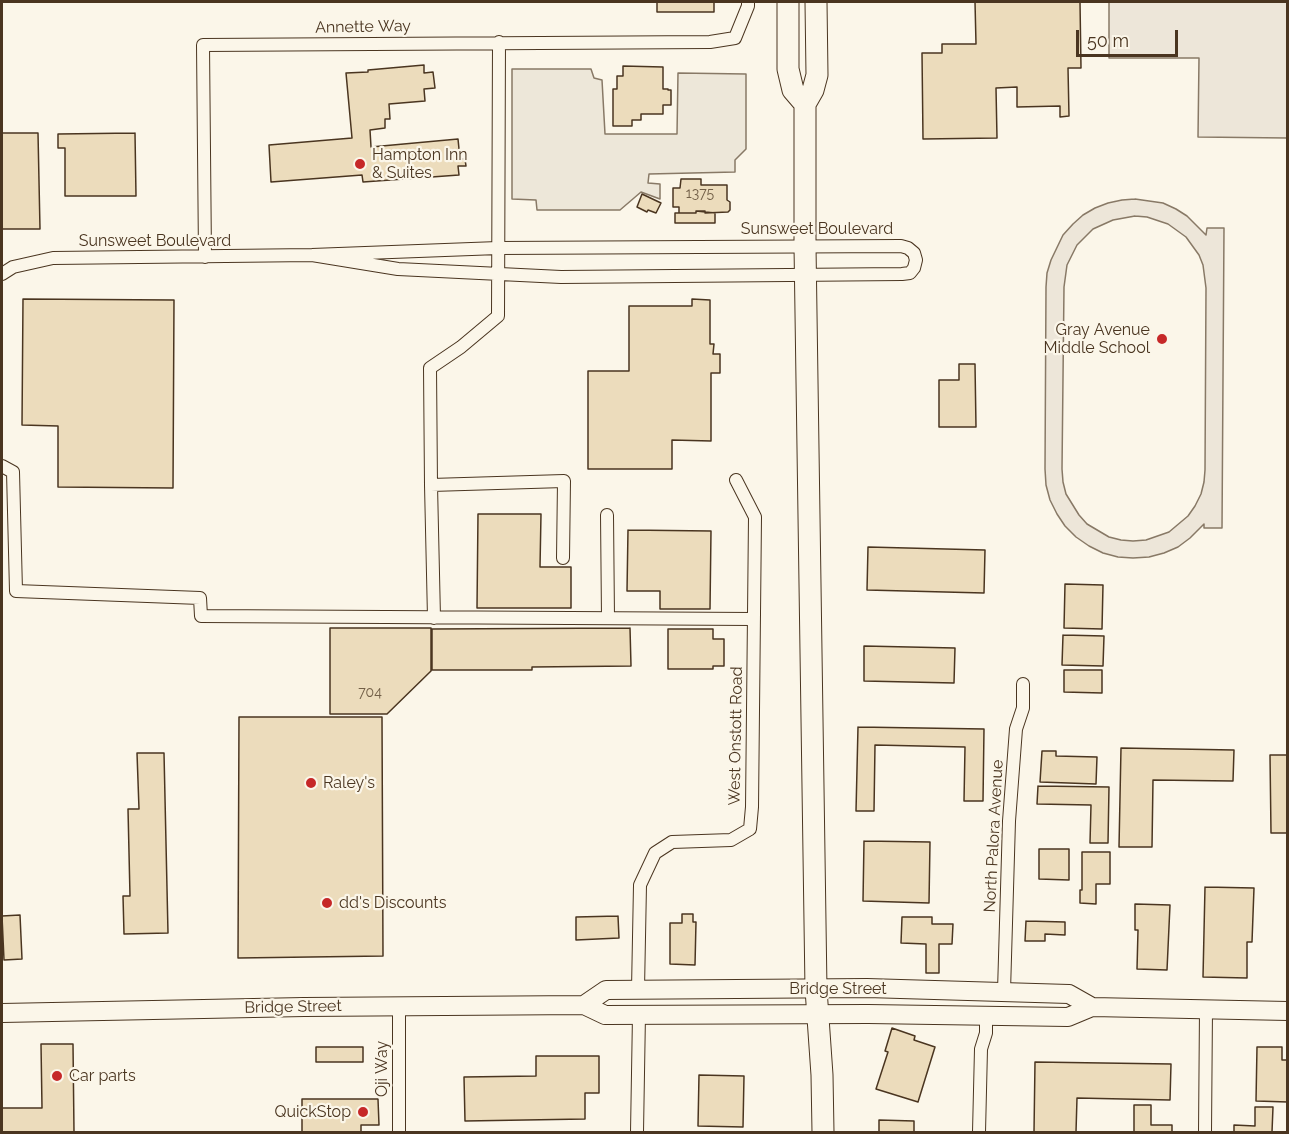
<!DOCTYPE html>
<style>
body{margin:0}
#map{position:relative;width:1289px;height:1134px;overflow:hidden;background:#fbf6e9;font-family:Raleway,sans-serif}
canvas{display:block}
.frame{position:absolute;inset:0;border:3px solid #4a3520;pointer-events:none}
.scale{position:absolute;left:1076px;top:30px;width:102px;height:27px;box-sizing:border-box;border:3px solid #4a3520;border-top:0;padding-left:8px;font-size:18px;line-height:21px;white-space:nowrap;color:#4a3520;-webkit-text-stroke:4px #fbf6e9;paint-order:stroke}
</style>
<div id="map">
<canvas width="1289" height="1134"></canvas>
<div class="frame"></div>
<div class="scale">50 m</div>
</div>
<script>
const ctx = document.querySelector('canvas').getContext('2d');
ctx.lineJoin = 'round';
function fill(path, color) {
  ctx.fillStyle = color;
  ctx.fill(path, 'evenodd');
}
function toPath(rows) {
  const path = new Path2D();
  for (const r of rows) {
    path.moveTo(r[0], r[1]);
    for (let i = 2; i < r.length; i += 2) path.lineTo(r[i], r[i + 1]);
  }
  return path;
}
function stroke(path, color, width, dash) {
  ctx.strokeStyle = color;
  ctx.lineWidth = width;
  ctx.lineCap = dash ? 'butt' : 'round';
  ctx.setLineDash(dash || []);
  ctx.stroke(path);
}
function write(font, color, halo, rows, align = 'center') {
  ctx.font = font + ' Raleway,sans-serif';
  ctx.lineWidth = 4.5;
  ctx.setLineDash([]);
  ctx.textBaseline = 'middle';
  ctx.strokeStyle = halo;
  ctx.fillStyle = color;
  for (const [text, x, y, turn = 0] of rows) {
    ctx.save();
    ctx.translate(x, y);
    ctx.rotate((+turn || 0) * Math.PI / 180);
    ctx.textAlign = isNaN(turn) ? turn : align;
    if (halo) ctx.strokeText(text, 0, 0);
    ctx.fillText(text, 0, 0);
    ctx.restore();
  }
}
const green = toPath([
 [1109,2,1287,2,1287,138,1198,137,1199,58,1109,58,1109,2],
 [1135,199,1163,203,1176,209,1187,216,1206,235,1207,228,1224,228,1222,528,1204,528,1204,524,1190,538,1178,547,1164,553,1149,557,1133,558,1118,557,1103,553,1089,546,1076,537,1065,526,1057,514,1050,500,1046,485,1045,469,1046,287,1047,273,1051,260,1063,235,1073,224,1083,215,1095,208,1108,203,1122,200,1135,199],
 [1135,216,1147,217,1168,224,1186,237,1199,255,1203,265,1206,288,1205,470,1204,482,1201,494,1195,506,1188,516,1169,532,1146,540,1133,541,1121,540,1109,537,1087,524,1079,515,1066,494,1063,482,1062,469,1064,287,1067,265,1077,245,1093,229,1113,220,1135,216]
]);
fill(green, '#ede6d9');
stroke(green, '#887966', 1.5);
const parking = toPath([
 [512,69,591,69,594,78,602,80,605,134,677,134,678,73,746,74,746,149,735,160,735,172,649,174,648,183,660,184,660,199,641,192,620,210,537,210,536,200,512,199,512,69]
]);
fill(parking, '#ede7d9');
stroke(parking, '#887966', 1.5);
const building = toPath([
 [657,2,714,2,714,12,657,12,657,2],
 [975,2,1080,2,1081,68,1068,68,1069,116,1060,117,1060,106,1017,107,1017,87,996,88,997,138,923,139,922,53,942,53,942,44,976,44,975,2],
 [424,65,424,73,433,72,435,88,424,89,425,101,389,104,390,119,385,119,385,128,370,130,371,147,458,139,460,159,465,159,466,166,458,166,459,175,363,182,362,175,271,182,269,145,352,138,346,73,368,72,368,70,424,65],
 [623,66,663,67,663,89,668,89,668,90,671,90,671,105,663,105,663,114,641,114,641,120,632,120,632,126,613,126,613,89,617,89,617,76,623,76,623,66],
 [2,133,38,133,40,229,2,229,2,133],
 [135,133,136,196,65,196,65,148,58,148,58,134,135,133],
 [681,179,701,179,701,185,727,185,727,200,730,202,730,210,728,212,705,213,705,211,696,211,696,213,679,213,679,207,673,207,673,188,680,188,681,179],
 [642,194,661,203,656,213,648,210,647,212,637,207,642,194],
 [696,211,715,213,715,223,675,223,675,213,696,213,696,211],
 [23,299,174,300,173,488,58,487,58,426,22,425,23,299],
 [692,299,710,300,710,344,714,344,713,354,720,354,720,373,711,373,711,441,672,440,672,469,588,469,588,371,629,371,629,306,692,306,692,299],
 [959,364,975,364,976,427,939,427,939,380,959,380,959,364],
 [478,514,541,514,540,567,571,567,571,608,477,608,478,514],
 [628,530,711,531,710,609,660,609,660,591,627,591,628,530],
 [868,547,985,550,984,593,867,590,868,547],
 [1065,584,1103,585,1102,629,1064,628,1065,584],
 [330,628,431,628,431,671,387,714,330,714,330,628],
 [630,628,631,666,532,667,532,670,432,670,432,629,630,628],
 [668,629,713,629,713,639,724,639,724,666,713,666,713,669,668,669,668,629],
 [1063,635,1104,636,1103,666,1062,665,1063,635],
 [864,646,955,648,954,683,864,681,864,646],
 [1064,670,1102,670,1102,693,1064,692,1064,670],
 [239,717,382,717,383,956,238,958,239,717],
 [858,727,984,729,983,801,964,801,965,747,875,745,874,811,856,811,858,727],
 [1121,748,1234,750,1233,781,1153,780,1152,847,1119,847,1121,748],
 [1042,751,1056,751,1056,756,1097,757,1096,784,1040,782,1042,751],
 [137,753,164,753,168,933,124,934,123,896,130,896,128,809,139,809,137,753],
 [1270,755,1288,755,1288,833,1271,833,1270,755],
 [1038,786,1109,787,1108,843,1090,843,1091,805,1037,804,1038,786],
 [864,841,930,842,929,903,863,901,864,841],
 [1039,849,1069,849,1069,880,1039,879,1039,849],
 [1082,852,1110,852,1110,884,1096,884,1096,904,1080,903,1080,890,1082,890,1082,852],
 [1205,887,1254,888,1252,942,1247,942,1247,978,1203,977,1205,887],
 [1135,904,1170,905,1167,970,1137,969,1138,930,1135,930,1135,904],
 [682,914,693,914,693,922,696,922,695,965,670,964,670,923,682,923,682,914],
 [20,915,22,959,4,960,2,916,20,915],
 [618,916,619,938,576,940,576,917,618,916],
 [902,917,932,917,932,924,953,924,952,944,939,944,939,973,926,973,926,944,901,943,902,917],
 [1026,921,1065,922,1065,935,1045,934,1045,941,1025,941,1026,921],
 [892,1028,915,1036,914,1040,935,1047,918,1102,876,1089,888,1052,885,1051,892,1028],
 [41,1044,73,1044,74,1132,2,1132,2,1108,42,1108,41,1044],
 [316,1047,363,1047,363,1062,316,1062,316,1047],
 [1257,1047,1282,1047,1282,1060,1288,1060,1288,1102,1256,1101,1257,1047],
 [536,1056,599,1056,599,1093,585,1093,585,1119,465,1121,464,1077,536,1076,536,1056],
 [1035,1062,1171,1064,1170,1100,1077,1098,1076,1132,1034,1132,1035,1062],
 [699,1075,744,1076,743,1127,698,1126,699,1075],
 [302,1099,378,1099,379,1125,361,1125,361,1132,302,1132,302,1099],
 [1134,1105,1151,1105,1151,1125,1172,1125,1172,1132,1134,1132,1134,1105],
 [1255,1107,1273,1107,1272,1132,1234,1132,1234,1125,1255,1126,1255,1107],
 [879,1120,914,1121,914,1132,879,1132,879,1120]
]);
fill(building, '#ecdcbc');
stroke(building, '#4a3520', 1.5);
const minor = toPath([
 [205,257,203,45,710,42,735,38,748,6,748,2],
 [2,274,13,267,53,258,312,255,498,248,901,246,908,248,914,253,916,260,914,268,910,273,902,274,561,277,398,269,312,255],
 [2,466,13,472,16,591,200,598,201,616,754,619],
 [431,485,564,481,563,558],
 [607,515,608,618],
 [434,618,431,485,430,368,461,347,498,316,499,42],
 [638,989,640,885,655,853,672,842,731,840,750,829,752,807,755,517,736,480],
 [1004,991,1009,821,1016,729,1023,708,1023,684],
 [399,1132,399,1006],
 [637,1132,639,1014],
 [979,1132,981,1049,986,1033,986,1017],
 [1205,1132,1206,1009]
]);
const secondary = toPath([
 [584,1005,606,990,867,988,1069,994,1092,1007],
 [2,1013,304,1007,584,1005,605,1015,868,1014,1068,1017,1092,1007,1288,1011]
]);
const trunk = toPath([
 [788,2,788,69,793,90,805,104],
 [816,2,817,75,813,90,805,104,805,246,816,989,822,1075,823,1132]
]);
stroke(minor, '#4a3520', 14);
stroke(secondary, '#4a3520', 20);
stroke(trunk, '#4a3520', 23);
stroke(minor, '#fbf6e9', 12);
stroke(secondary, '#fbf6e9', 18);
stroke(trunk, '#fbf6e9', 21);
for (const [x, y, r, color] of [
 [360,164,6,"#c62828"],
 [1162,339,6,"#c62828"],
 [311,783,6,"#c62828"],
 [327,903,6,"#c62828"],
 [57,1076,6,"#c62828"],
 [363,1112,6,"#c62828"]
]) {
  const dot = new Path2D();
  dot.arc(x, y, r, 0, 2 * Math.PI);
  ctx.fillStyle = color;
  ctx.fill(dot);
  stroke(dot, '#fbf6e9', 2);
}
write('14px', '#725f47', null, [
 ["1375",700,194],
 ["704",370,693]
]);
write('16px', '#4a3520', '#fbf6e9', [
 ["Annette Way",363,27,-1],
 ["Sunsweet Boulevard",817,229],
 ["Sunsweet Boulevard",155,241],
 ["West Onstott Road",736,736,-89],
 ["North Palora Avenue",994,836,-87],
 ["Bridge Street",838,989],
 ["Bridge Street",293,1007,-1],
 ["Oji Way",382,1069,-90]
]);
write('16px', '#4a3520', '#fbf6e9', [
 ["Hampton Inn",372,155],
 ["& Suites",372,173],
 ["Gray Avenue",1150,330,"right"],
 ["Middle School",1150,348,"right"],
 ["Raley's",323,783],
 ["dd's Discounts",339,903],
 ["Car parts",69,1076],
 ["QuickStop",351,1112,"right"]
], 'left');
</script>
